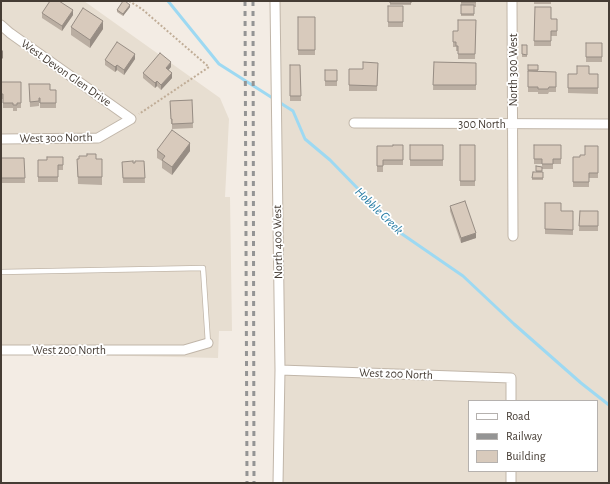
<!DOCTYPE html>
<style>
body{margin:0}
#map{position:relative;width:610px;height:484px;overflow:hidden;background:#f3ece4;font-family:"Alegreya Sans",sans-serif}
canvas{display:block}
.frame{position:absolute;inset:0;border:2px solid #453c34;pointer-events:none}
.legend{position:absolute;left:468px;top:400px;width:130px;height:72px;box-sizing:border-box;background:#fff;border:1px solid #b5b1ae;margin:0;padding:5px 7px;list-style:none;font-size:12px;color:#453c34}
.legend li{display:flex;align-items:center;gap:8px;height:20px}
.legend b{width:20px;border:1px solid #b5b1ae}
</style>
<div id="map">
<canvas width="610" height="484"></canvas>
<div class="frame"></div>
<ul class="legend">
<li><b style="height:5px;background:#fff"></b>Road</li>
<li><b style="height:5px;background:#949494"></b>Railway</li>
<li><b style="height:11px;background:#d8cabc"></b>Building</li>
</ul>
</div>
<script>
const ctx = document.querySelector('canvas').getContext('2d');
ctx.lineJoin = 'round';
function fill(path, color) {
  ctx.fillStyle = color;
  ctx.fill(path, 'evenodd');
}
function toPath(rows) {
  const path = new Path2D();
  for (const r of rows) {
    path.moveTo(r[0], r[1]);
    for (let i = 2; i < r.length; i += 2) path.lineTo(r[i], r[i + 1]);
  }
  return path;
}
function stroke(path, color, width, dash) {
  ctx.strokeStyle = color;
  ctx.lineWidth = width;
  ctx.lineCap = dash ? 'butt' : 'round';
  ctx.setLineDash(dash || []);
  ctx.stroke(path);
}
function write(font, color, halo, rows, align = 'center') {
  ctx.font = font + ' "Alegreya Sans",sans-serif';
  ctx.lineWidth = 3.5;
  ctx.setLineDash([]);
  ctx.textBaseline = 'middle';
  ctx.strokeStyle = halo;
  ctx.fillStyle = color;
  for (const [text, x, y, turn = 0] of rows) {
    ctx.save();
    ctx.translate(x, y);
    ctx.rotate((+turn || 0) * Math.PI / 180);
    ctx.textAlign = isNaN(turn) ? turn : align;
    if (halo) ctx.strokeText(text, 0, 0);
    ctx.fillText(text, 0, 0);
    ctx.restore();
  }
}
fill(toPath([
 [1,1,84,1,220,98,229,119,225,197,230,197,232,331,219,331,218,358,1,353],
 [276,1,609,1,609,483,280,483],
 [469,401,597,401,597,471,469,471]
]), '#e7ded1');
stroke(toPath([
 [168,1,219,64,293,111,305,139,330,160,402,234,463,276,514,324,581,383,609,405]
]), '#9dd9f2', 3);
const lane = toPath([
 [1,272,203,268,208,343]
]);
const street = toPath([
 [275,1,280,370,278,483],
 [512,1,513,236],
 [1,25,10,33,131,119,98,138,1,139],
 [354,123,609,124],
 [1,350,184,350,208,343],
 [280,370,511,378,511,401],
 [511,483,511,471]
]);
stroke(lane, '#c1b6a9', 6);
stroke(street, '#c1b6a9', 11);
stroke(toPath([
 [129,1,142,9,209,67,139,114]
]), '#c0ad97', 2, [2, 2]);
stroke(lane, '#fff', 4.5);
stroke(street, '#fff', 9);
stroke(toPath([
 [245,1,247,483],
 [253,1,254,483]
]), '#949494', 3, [5, 5]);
fill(toPath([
 [390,1,411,1,411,5,390,5],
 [461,1,476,1,476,7,474,7,474,16,461,16],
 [534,1,551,1,551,4,534,4],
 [388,6,403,6,403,27,388,27],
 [130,7,123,16,117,12,117,10],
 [535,7,551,19,557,24,557,36,551,36,551,46,534,46],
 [42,13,73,15,62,31,42,18],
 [298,17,315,17,315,55,298,55],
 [476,20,475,59,458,59,458,51,456,51,456,47,453,47,453,31,458,31],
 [71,27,103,29,90,48,71,35],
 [586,43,602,43,602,62,586,62],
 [522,45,527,45,527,57,522,57],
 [135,59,124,75,117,70,115,72,105,65,105,60],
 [434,62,476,63,476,90,433,90],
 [378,63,377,91,349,91,349,69,363,69],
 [290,65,300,65,301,101,290,101],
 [538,65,538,71,556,72,556,92,549,92,548,94,538,94,538,92,528,92,528,70],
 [171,67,168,70,172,78,161,90,157,86,155,88,143,78,143,73],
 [325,70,337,70,337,86,325,86],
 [568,74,598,74,598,94,568,93],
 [1,82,21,82,21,108,17,108,17,111,13,111,13,108,3,108,3,99,1,99],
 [29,84,50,90,56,90,56,108,40,108,40,103,39,103,39,106,30,107],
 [192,100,193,128,172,129,172,124,171,124,170,101],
 [403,145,403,165,383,165,383,172,377,172,377,146,393,146],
 [410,145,443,145,443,166,410,166],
 [460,145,475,145,475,186,460,186],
 [534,145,561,145,561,164,553,164,553,169,542,169,542,164,534,164],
 [598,146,598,178,589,178,589,187,573,187,573,157,580,157,585,155],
 [157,150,190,151,172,175,162,168,162,161,157,158],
 [63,157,63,170,58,170,58,182,38,182,38,160,47,160],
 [1,158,24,158,25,183,1,183],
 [77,159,102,159,102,185,78,184],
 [144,161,145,183,123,183,122,162,133,163],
 [536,166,542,167,542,172,543,172,543,180,532,180,532,178,536,172],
 [545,203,561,211,573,211,573,235,545,234],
 [450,206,476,238,461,243,450,211],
 [580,211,598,211,598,231,579,231]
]), '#baaea2');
fill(toPath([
 [130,5,130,7,123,16,123,14],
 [73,10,73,15,62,31,62,26],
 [103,21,103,29,90,48,90,40],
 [3,50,3,58,1,60,1,52],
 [135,54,135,59,124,75,124,70],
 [171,62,171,67,166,73,166,68],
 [117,65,117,70,115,72,115,67],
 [172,73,172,78,161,90,161,85],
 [157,81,157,86,155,88,155,83],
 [190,143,190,151,172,175,172,167],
 [476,233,476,238,461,243,461,238]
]), '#978d84');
const building = toPath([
 [50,1,59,1,73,10,62,26,42,13,50,1],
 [123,1,125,1,130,5,123,14,117,10,123,1],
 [390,1,411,1,411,3,390,3,390,1],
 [461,1,476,1,476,2,461,2,461,1],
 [461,5,474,5,474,14,461,14,461,5],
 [388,6,403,6,403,22,388,22,388,6],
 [535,7,551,7,551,19,557,19,557,31,551,31,551,41,534,41,535,7],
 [83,8,103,21,90,40,71,27,83,8],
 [298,17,315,17,315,50,298,50,298,17],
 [458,20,476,20,475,54,458,54,458,46,456,46,456,42,453,42,453,31,458,31,458,20],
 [117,42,135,54,124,70,117,65,115,67,105,60,117,42],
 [586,43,602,43,602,57,586,57,586,43],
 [522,45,527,45,527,55,522,54,522,45],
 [160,53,171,62,166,68,172,73,161,85,157,81,155,83,143,73,160,53],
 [363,62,378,63,377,86,349,85,349,69,363,69,363,62],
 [434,62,476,63,476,85,433,85,434,62],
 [290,65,300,65,301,96,290,96,290,65],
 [528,65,538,65,538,70,528,70,528,65],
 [577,66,589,66,589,74,598,74,598,88,568,88,568,74,577,74,577,66],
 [325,70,337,70,337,81,325,81,325,70],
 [528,71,556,72,556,87,549,87,548,89,538,89,538,87,528,87,528,71],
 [1,82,21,82,21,103,17,103,17,105,13,105,13,103,3,103,3,94,1,94,1,82],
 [29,84,50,84,50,90,56,90,56,103,40,103,40,98,39,98,39,101,30,102,29,84],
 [192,100,193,123,172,124,172,119,171,119,170,101,192,100],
 [172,130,190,143,172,167,162,160,165,156,157,150,172,130],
 [393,145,403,145,403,160,383,160,383,166,377,166,377,146,393,146,393,145],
 [410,145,443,145,443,160,410,160,410,145],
 [460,145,475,145,475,181,460,181,460,145],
 [534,145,561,145,561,159,553,159,553,164,542,164,542,159,534,159,534,145],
 [585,146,598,146,598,173,589,173,589,182,573,182,573,157,580,157,580,155,585,155,585,146],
 [87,154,96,154,96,159,102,159,102,177,78,177,77,159,79,159,79,156,87,156,87,154],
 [47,157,63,157,63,165,58,165,58,177,38,177,38,160,47,160,47,157],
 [1,158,24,158,25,178,1,178,1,158],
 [133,161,133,163,135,163,135,161,144,161,145,178,123,178,122,162,133,161],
 [536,166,542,167,542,171,536,171,536,166],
 [533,172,543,172,543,178,532,178,533,172],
 [465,201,476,233,461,238,450,206,465,201],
 [545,203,561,203,561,211,573,211,573,230,545,229,545,203],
 [580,211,598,211,598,226,579,226,580,211]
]);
fill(building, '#d8cabc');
stroke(building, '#978d84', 1);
write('12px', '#453c34', '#fff', [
 ["North 300 West",513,70,-90],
 ["West Devon Glen Drive",66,73,35],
 ["300 North",482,124],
 ["West 300 North",56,138,-1],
 ["North 400 West",278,242,-91],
 ["West 200 North",69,350],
 ["West 200 North",396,374,2]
]);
write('italic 13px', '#277ca4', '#fff', [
 ["Hobble Creek",379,211,44]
]);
</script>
